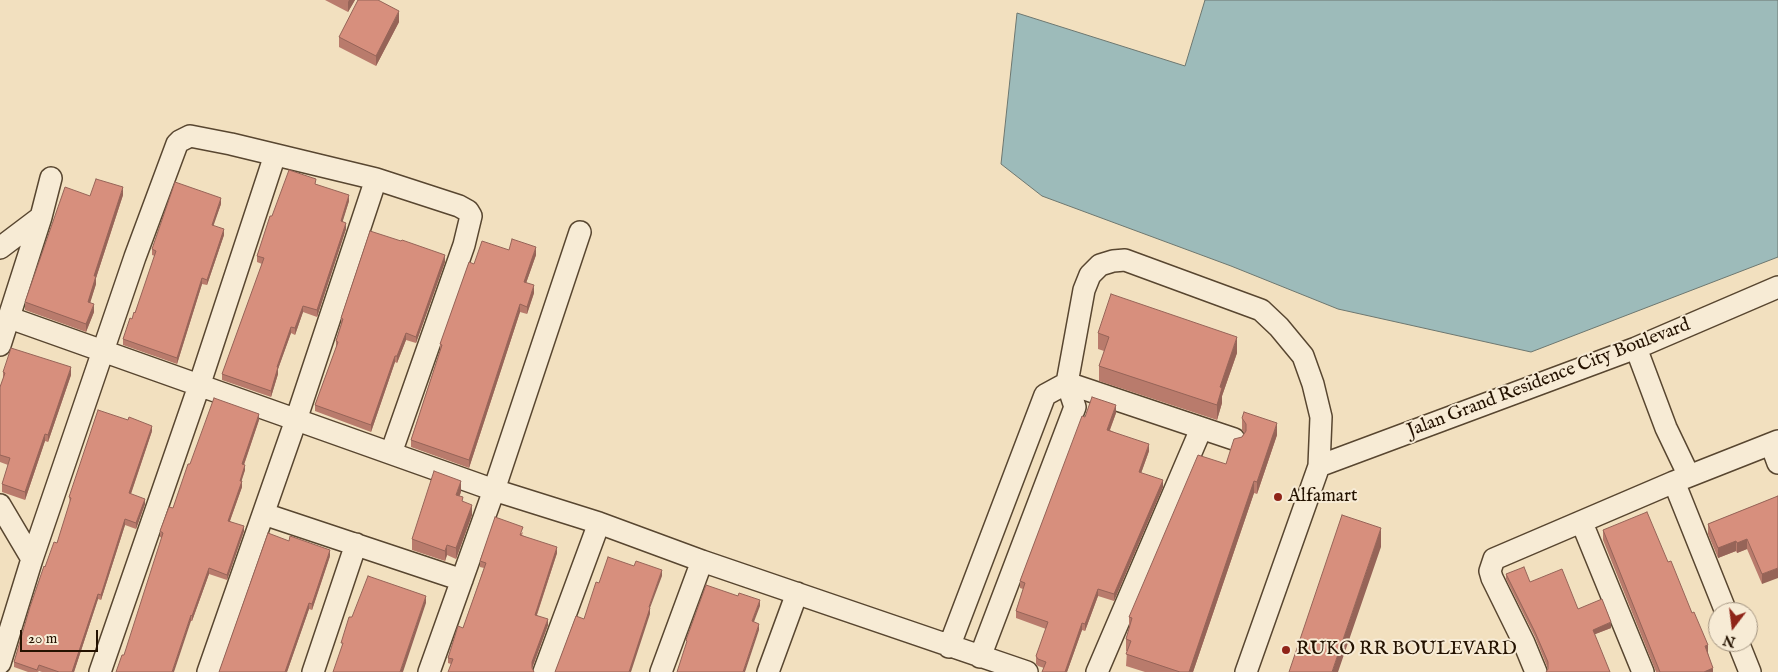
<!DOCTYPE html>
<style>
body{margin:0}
#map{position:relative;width:1778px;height:672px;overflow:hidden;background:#f2e0bf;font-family:"IM FELL English",serif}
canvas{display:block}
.north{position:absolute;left:1708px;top:602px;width:50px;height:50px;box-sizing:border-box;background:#f7ebd5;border:1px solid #a39480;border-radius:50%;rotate:195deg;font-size:14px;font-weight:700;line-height:20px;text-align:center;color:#241200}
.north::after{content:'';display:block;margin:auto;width:18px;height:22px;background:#8f2418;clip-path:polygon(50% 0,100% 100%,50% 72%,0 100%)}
.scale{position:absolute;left:20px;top:630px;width:78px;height:22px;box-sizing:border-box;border:2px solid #241200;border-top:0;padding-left:6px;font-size:15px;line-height:18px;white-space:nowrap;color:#241200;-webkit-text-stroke:4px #f7ebd5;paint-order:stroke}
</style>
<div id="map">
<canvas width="1778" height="672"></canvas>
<div class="north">N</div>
<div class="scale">20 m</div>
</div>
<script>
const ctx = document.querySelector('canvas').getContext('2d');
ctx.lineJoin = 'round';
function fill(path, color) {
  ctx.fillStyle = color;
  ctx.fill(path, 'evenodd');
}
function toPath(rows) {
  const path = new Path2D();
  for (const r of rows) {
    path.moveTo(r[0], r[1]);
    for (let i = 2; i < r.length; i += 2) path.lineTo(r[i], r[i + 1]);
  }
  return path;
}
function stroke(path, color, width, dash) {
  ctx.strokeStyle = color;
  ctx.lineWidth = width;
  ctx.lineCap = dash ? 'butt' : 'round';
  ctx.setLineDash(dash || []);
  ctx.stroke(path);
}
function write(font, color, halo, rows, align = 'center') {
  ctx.font = font + ' "IM FELL English",serif';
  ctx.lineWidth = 4;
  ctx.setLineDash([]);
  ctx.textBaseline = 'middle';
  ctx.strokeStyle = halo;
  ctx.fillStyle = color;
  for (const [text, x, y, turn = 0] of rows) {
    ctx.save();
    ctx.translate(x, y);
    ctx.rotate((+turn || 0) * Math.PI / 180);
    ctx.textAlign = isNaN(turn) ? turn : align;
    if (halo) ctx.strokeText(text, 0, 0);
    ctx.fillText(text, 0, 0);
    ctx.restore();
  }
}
const water = toPath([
 [1205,0,1778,0,1778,257,1531,352,1338,309,1231,266,1042,196,1001,164,1017,13,1185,66,1205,0]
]);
fill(water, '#9dbbba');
stroke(water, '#6d7770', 1);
const minor = toPath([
 [0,248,41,217],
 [10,318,494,490,599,523,702,561,1027,672],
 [0,345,41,217,51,178],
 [1636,348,1666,428,1689,476],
 [1771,444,1778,463],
 [1319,466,1636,348,1778,287],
 [1674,482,1726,612],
 [0,505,32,559],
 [264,514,462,580],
 [1582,523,1643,672],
 [1738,642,1750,672],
 [949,647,1045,395,1067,383,1234,439],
 [980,657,1075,407,1067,383,1084,290,1090,275,1100,265,1113,261,1125,260,1261,310,1279,327,1303,356,1313,384,1321,417,1319,466,1246,672],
 [0,663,32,559,135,257,177,144,180,141,190,136,231,144,376,179],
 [100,672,199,386,275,155],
 [208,672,296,420,376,179,459,206,468,211,471,216,464,245,391,453],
 [313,672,356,544],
 [429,672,494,490,580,232],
 [544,672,599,523],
 [661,672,702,561],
 [768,672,797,593],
 [1097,672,1201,429],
 [1536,672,1524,643,1492,578,1490,571,1494,559,1674,482,1778,441]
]);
stroke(minor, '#584630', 24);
stroke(minor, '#f7ebd5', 21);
fill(toPath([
 [325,0,355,0,348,12],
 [399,22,376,66,339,47,339,37],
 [316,184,349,201,342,222,346,229,317,317,303,312,295,335,291,333,278,369,278,374,271,397,222,380,222,374,262,264,257,262,257,256,272,216],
 [123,195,96,278,96,284,90,302,94,312,86,332,25,310,25,302,90,196],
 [221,204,213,225,224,235,207,285,202,284,177,364,123,345,123,339,135,313,155,256,152,255,152,249],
 [509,250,536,255,526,283,534,293,527,314,520,312,469,468,411,447,411,440,440,351,440,344,474,264],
 [445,262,416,343,406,340,397,363,395,362,371,432,315,411,315,405,336,348,336,341,341,324,341,318],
 [1098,333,1237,353,1222,396,1222,403,1217,420,1099,381,1099,366,1104,351,1098,349],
 [3,372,71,375,48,442,45,441,25,500,2,492,2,484,8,465,0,462,0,387,3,379],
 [1116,413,1110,430,1149,451,1141,473,1163,487,1114,601,1098,596,1085,631,1082,630,1067,672,1042,672,1044,668,1038,666,1036,664,1036,656,1046,629,1016,618,1016,611,1023,589,1020,588,1020,581,1085,417],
 [1242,418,1277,435,1257,494,1254,493,1193,672,1145,672,1126,666,1127,651,1126,651,1126,639,1129,629,1129,617,1226,464,1244,433,1242,430],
 [259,420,244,465,245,470,241,481,242,487,230,521,244,531,227,580,209,574,192,621,191,621,162,538,160,537,160,531,173,508,190,464],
 [152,431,131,494,145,504,136,529,125,525,101,600,98,599,74,672,42,672,39,671,38,672,28,672,14,667,14,662,45,567,57,543,70,503,69,497],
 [461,492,459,496,472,515,456,559,447,555,445,561,412,550,412,539],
 [1778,496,1762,584,1747,549,1737,553,1736,551,1718,558,1708,534,1708,524],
 [1603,530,1668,562,1708,653,1713,672,1656,672,1603,540],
 [523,532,522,535,557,553,537,615,548,625,532,669,451,664,448,663,448,658,463,628,484,568,480,567,480,561],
 [330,556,312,610,309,609,287,672,219,672],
 [1506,574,1530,582,1611,628,1595,634,1548,669,1535,637,1506,579]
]), '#b97b6c');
fill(toPath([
 [349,0,355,0,348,12,348,2],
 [399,11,399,22,376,66,376,56],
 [123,187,123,195,96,278,96,284,88,310,88,302,94,276],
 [349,195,349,201,341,227,341,221],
 [221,198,221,204,212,230,212,225],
 [346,223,346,229,317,317,317,310],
 [224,229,224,235,207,285,207,280],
 [536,247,536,255,524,289,524,282],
 [445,255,445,262,416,343,416,337],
 [202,278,202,284,177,364,177,358],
 [534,285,534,293,527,314,527,307],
 [94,304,94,312,86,332,86,324],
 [520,304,520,312,469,468,469,460],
 [303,306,303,312,295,335,295,328],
 [291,327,291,333,278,369,278,374,271,397,271,391,277,367],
 [406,333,406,340,397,363,397,356],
 [1237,337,1237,353,1222,396,1222,403,1217,420,1217,405,1220,387],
 [395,356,395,362,371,432,371,425],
 [71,367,71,375,48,442,48,435],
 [1116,405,1116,413,1107,437,1107,430],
 [259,414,259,420,242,470,242,464],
 [1277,423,1277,435,1257,494,1257,482],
 [152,426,152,431,129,499,129,493],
 [45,434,45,441,25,500,25,492],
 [1149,444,1149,451,1139,479,1139,472],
 [245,465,245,470,240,486,240,481],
 [1163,480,1163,487,1114,601,1114,594],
 [242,481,242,487,228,526,228,521],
 [461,481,461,492,456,506,456,495],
 [1254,481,1254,493,1193,672,1189,672],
 [145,499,145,504,136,529,136,523],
 [472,505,472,515,456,559,456,548],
 [125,519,125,525,101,600,101,595],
 [244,526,244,531,227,580,227,575],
 [1381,528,1381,547,1338,672,1332,672],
 [1747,539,1747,549,1737,553,1737,543],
 [1736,541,1736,551,1718,558,1718,548],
 [447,545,447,555,445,561,445,551],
 [557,547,557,553,535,620,535,615],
 [330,550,330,556,312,610,312,604],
 [209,568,209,574,192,621,192,616],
 [1778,568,1778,578,1762,584,1762,574],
 [662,570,662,576,650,608,650,614,631,672,629,672,649,607],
 [1098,589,1098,596,1085,631,1085,624],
 [98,594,98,599,74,672,72,672],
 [426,596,426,603,403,672,400,672],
 [760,600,760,606,752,627,752,621],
 [309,603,309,609,287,672,285,672],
 [191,615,191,621,174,672,172,672],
 [548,619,548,625,532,668,532,672,532,662],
 [1611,622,1611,628,1593,635,1593,630],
 [1082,623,1082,630,1067,672,1065,672],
 [759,624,759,630,745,672,743,672],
 [1708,645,1708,655,1705,646],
 [1713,668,1713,672,1704,672]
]), '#966458');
const building = toPath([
 [358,0,378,0,399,11,376,56,339,37,358,0],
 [289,170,316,179,315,184,349,195,341,221,346,223,317,310,303,306,295,328,291,327,277,367,278,367,271,391,222,374,264,258,257,256,270,216,272,216,289,170],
 [96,179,123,187,94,276,96,276,88,302,94,304,86,324,25,302,65,187,90,196,96,179],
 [175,182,221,198,212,225,224,229,207,280,202,278,177,358,123,339,130,318,132,319,134,312,135,313,156,251,152,249,175,182],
 [370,231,401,241,402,240,445,255,416,337,406,333,397,356,395,356,371,425,315,405,338,342,336,341,343,319,341,318,370,231],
 [512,239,536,247,524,282,534,285,527,307,520,304,469,460,411,440,442,345,440,344,469,262,474,264,482,241,509,250,512,239],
 [1111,294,1237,337,1220,387,1222,388,1217,405,1099,366,1109,337,1098,333,1111,294],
 [11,348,71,367,48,435,45,434,25,492,2,484,10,458,0,455,0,387,5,373,3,372,11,348],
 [1092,397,1116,405,1107,430,1149,444,1139,472,1163,480,1114,594,1098,589,1085,624,1082,623,1065,672,1042,672,1046,662,1038,659,1036,656,1048,622,1016,611,1025,583,1020,581,1082,416,1085,417,1092,397],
 [214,398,259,414,242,464,245,465,240,481,242,481,228,521,244,526,227,575,209,568,192,616,191,615,172,672,116,672,122,655,124,655,163,533,160,531,169,507,173,508,188,464,190,464,214,398],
 [98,410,128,420,129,417,152,426,129,493,145,499,136,523,125,519,101,595,98,594,72,672,59,672,39,665,37,670,14,662,30,607,44,566,45,567,54,542,57,543,71,498,69,497,98,410],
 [1244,412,1277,423,1257,482,1254,481,1189,672,1180,672,1126,654,1131,641,1126,639,1132,618,1129,617,1198,455,1226,464,1234,439,1242,437,1246,431,1246,424,1242,418,1244,412],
 [434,471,461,481,456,495,463,497,462,501,472,505,456,548,447,545,445,551,412,539,434,471],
 [1778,496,1778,568,1762,574,1747,539,1737,543,1736,541,1718,548,1708,524,1778,496],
 [1647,512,1668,562,1671,561,1692,613,1694,612,1708,645,1705,646,1713,668,1704,672,1660,672,1603,530,1647,512],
 [1342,515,1381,528,1332,672,1289,672,1342,515],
 [495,517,523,527,520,535,557,547,535,615,548,619,532,662,532,668,534,672,448,672,453,659,448,658,458,626,463,628,486,563,480,561,495,517],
 [268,533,289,541,290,536,330,550,312,604,309,603,285,672,219,672,268,533],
 [608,557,634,566,636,561,662,570,649,607,650,608,629,672,555,672,576,616,584,619,596,582,599,583,608,557],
 [1524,567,1530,582,1562,569,1578,609,1602,599,1611,622,1593,630,1610,672,1546,672,1548,669,1548,662,1535,632,1506,574,1524,567],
 [368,576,426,596,400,672,333,672,343,643,341,643,349,617,352,617,368,576],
 [706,585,738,596,739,593,760,600,752,621,759,624,743,672,677,672,687,641,686,640,706,585]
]);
fill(building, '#d78f7d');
stroke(building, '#966458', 1);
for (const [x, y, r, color] of [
 [1278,497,5,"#8f2418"],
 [1286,650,5,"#8f2418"]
]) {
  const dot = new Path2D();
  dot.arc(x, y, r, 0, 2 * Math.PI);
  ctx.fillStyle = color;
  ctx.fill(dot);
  stroke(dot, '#f7ebd5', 2);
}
write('19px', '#241200', '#f7ebd5', [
 ["Jalan Grand Residence City Boulevard",1549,379,-21]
]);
write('19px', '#241200', '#f7ebd5', [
 ["Alfamart",1288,497],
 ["RUKO RR BOULEVARD",1296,650]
], 'left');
</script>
